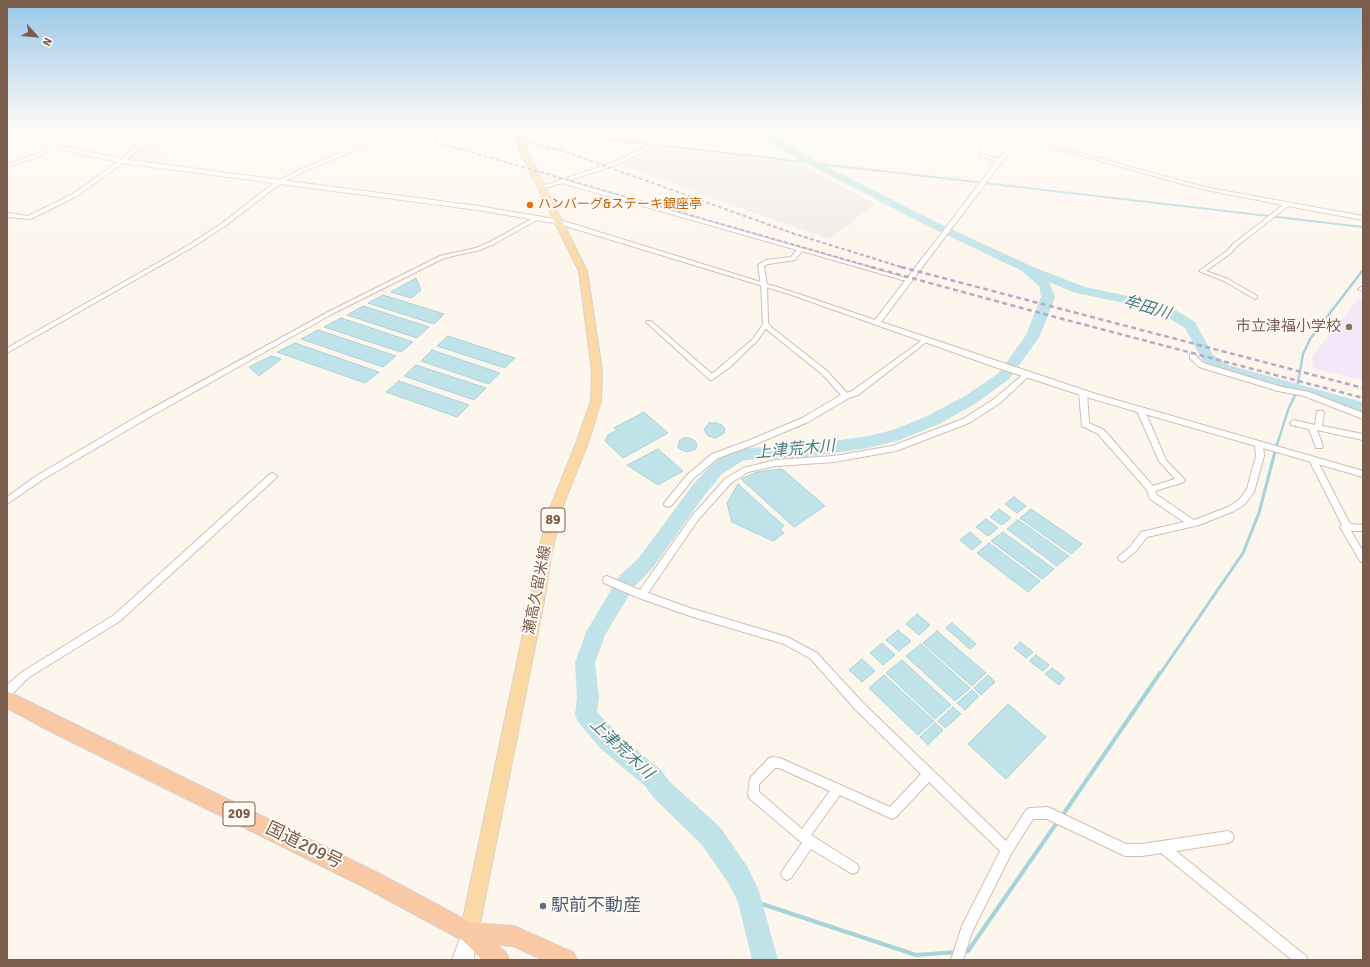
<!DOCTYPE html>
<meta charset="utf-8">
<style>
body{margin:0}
#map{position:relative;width:1370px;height:967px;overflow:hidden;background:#fdf6ec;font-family:Signika,sans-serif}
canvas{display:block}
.frame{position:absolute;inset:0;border:8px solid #7a5c4d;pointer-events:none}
.north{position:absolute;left:16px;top:16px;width:40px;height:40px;-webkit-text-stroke:3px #fffaf3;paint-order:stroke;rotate:117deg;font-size:11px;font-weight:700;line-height:16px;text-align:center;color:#7a5c4d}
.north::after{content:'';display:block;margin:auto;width:14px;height:18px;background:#7a5c4d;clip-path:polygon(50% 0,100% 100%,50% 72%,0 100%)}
</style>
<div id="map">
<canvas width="1370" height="967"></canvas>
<div class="frame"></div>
<div class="north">N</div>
</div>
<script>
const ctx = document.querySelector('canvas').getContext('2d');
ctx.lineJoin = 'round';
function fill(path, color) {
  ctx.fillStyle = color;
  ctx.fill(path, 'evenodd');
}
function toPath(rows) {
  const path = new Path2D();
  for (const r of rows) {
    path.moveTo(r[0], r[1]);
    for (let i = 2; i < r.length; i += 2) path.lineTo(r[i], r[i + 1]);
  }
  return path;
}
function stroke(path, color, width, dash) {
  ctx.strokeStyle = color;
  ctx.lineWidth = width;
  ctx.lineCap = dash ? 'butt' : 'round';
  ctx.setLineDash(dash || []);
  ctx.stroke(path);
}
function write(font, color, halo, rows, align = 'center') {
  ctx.font = font + ' Signika,"Noto Sans JP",sans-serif';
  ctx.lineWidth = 4;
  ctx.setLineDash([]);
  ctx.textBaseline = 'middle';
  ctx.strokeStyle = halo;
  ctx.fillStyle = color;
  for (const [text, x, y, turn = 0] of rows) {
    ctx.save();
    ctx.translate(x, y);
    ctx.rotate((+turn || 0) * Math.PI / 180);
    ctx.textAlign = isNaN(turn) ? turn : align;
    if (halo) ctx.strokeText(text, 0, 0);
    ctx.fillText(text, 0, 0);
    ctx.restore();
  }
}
fill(toPath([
 [139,148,162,151,175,154,159,164,127,160,127,159]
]), '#fde8e0');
fill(toPath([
 [656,147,797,163,875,204,829,239,620,165]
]), '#efe9e4');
fill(toPath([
 [1359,298,1363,299,1363,381,1313,368,1312,356]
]), '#f3e8fa');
const water = toPath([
 [416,278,421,290,411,298,391,292,416,278],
 [383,295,444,314,434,324,368,303,383,295],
 [363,306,429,327,417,338,347,315,363,306],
 [341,318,413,342,401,352,324,327,341,318],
 [318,330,396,356,383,367,301,339,318,330],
 [448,336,515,358,505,368,437,346,448,336],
 [295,343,379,372,365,383,277,352,295,343],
 [432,350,500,373,489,384,421,361,432,350],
 [271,356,281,359,259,376,249,367,271,356],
 [416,365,486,388,474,400,404,376,416,365],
 [399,381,469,405,457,417,386,392,399,381],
 [644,412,668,433,623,458,605,441,608,435,617,430,614,428,644,412],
 [709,423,716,423,722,425,725,429,724,433,716,438,708,436,704,430,709,423],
 [684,438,690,438,695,441,697,445,696,449,687,452,678,448,679,441,684,438],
 [658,449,683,471,658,485,627,465,658,449],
 [782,469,825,506,794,527,741,479,757,472,782,469],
 [738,484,784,526,780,529,784,533,773,541,732,522,727,503,738,484],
 [1014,497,1026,506,1017,513,1005,504,1014,497],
 [999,509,1011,518,1002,525,990,517,999,509],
 [1031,509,1082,544,1071,554,1020,518,1031,509],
 [986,519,998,528,988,536,976,527,986,519],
 [1018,520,1069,556,1057,566,1007,529,1018,520],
 [970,532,982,542,972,550,960,540,970,532],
 [1003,532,1054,569,1042,579,991,541,1003,532],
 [989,543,1040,581,1028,592,977,553,989,543],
 [917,614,930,625,919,635,906,624,917,614],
 [952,623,976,644,970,649,946,628,952,623],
 [898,630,911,641,899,651,886,640,898,630],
 [937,631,986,673,972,686,923,643,937,631],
 [1020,642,1033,652,1026,658,1014,648,1020,642],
 [882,643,895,655,883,665,870,653,882,643],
 [921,644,970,688,955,701,906,656,921,644],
 [1036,655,1049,665,1043,671,1029,661,1036,655],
 [862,659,875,671,862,682,849,670,862,659],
 [902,660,951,705,935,719,886,673,902,660],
 [1052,668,1065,678,1059,685,1045,674,1052,668],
 [884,675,934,721,918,735,869,688,884,675],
 [988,675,995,682,981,695,974,688,988,675],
 [972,690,979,696,965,710,957,703,972,690],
 [1008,704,1046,737,1006,779,968,744,1008,704],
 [953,707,961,714,945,728,938,721,953,707],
 [935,723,943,730,928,745,920,737,935,723]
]);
fill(water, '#bfe3e8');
stroke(water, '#a5d3da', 1);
stroke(toPath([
 [580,129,606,139,1363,227]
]), '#a5d3da', 2);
stroke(toPath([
 [1277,445,1288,410,1296,393,1303,354,1310,339,1363,270]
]), '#a5d3da', 2.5);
stroke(toPath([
 [1160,674,1243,553,1259,513,1277,444]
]), '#a5d3da', 3);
stroke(toPath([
 [1062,816,1160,673],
 [750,900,916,955,957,952],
 [962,952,968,951,1058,821]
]), '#a5d3da', 4);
fill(toPath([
 [752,129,763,129,803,154,938,223,1033,267,1085,287,1137,298,1172,308,1195,322,1213,355,1228,365,1363,402,1363,412,1218,371,1203,361,1185,328,1162,314,1134,305,1076,293,1049,282,1055,297,1040,336,1009,379,975,404,939,424,897,441,868,448,807,457,748,460,742,461,722,474,704,496,652,569,634,587,605,635,595,663,599,697,597,712,616,732,661,770,669,781,720,827,747,866,759,891,778,960,752,960,738,902,729,884,702,845,653,797,645,786,600,748,578,722,575,715,577,697,575,663,586,632,620,575,638,559,692,486,710,466,718,460,732,452,748,448,807,445,868,436,893,430,927,416,965,396,999,373,1026,335,1041,297,1039,286,1022,271,930,227,795,158,752,129]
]), '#bfe3e8');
const minor = toPath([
 [140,129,144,129,141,145,214,135,285,129,299,129,297,130,214,137,139,148,124,162,77,196,31,219,7,217,7,213,28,216,73,194,120,160,136,146,140,129],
 [328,129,334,129,336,130,330,135,328,134,331,131,328,129],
 [378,129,384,129,401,134,418,129,424,129,356,150,305,171,281,183,276,182,301,169,352,148,397,135,378,129],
 [678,129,683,129,649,149,613,166,567,181,910,279,910,281,906,281,802,251,795,260,768,264,764,266,767,285,768,323,771,327,827,371,847,393,852,391,924,339,928,339,929,340,858,395,849,398,808,422,756,444,718,458,694,478,671,506,668,507,665,506,664,504,665,502,688,474,712,454,750,440,802,418,841,395,823,375,766,329,757,341,730,367,712,380,710,380,646,322,647,321,651,321,712,374,753,339,763,324,761,285,758,265,766,260,791,257,797,250,562,183,542,189,539,187,609,164,645,147,678,129],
 [979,129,983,129,986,140,985,155,1003,160,1003,162,980,157,982,140,979,129],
 [985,129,991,129,1204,187,1363,216,1363,220,1288,206,1237,246,1231,253,1206,271,1228,279,1257,296,1257,298,1255,299,1224,281,1199,271,1227,251,1233,244,1283,205,1201,189,985,129],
 [1122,129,1128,129,1164,141,1160,142,1122,129],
 [1196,129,1205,129,1251,135,1279,132,1363,134,1363,136,1279,134,1251,137,1198,130,1196,129],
 [52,145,56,146,38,157,7,167,7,164,34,155,52,145],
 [537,216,542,217,494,244,480,250,444,258,332,314,146,419,42,480,7,504,7,497,36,476,140,415,328,312,440,256,476,248,490,242,537,216],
 [1361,287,1363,287,1363,291,1358,289,1361,287],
 [1190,354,1194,354,1203,363,1282,387,1309,392,1363,413,1363,419,1304,396,1278,391,1199,367,1190,358,1190,354],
 [1025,373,1027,373,1030,375,1000,403,969,423,896,451,834,462,776,466,748,472,731,483,698,520,648,593,690,608,787,637,817,653,863,703,1006,841,1026,810,1030,808,1048,807,1126,844,1142,844,1228,831,1232,833,1234,837,1232,841,1228,843,1176,851,1306,956,1308,960,1292,960,1161,853,1142,856,1125,856,1047,819,1033,819,1011,854,972,932,963,960,951,960,962,926,1000,851,929,782,896,817,892,819,840,795,811,835,857,864,859,868,857,872,853,874,849,872,811,849,791,878,787,880,783,878,781,874,783,870,802,843,749,798,748,794,750,778,769,758,773,757,780,758,890,807,921,774,855,709,811,659,784,644,690,616,639,598,604,583,603,580,604,577,607,576,640,590,692,516,725,479,743,468,776,460,834,456,892,446,963,419,994,399,1025,373],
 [775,768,779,768,830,791,802,829,759,792,759,784,775,768],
 [1080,391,1083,391,1087,393,1089,423,1104,430,1153,486,1175,479,1159,461,1137,411,1141,409,1144,409,1166,460,1185,480,1184,482,1155,491,1157,495,1194,520,1228,507,1239,500,1247,489,1256,456,1255,445,1259,442,1263,445,1264,456,1254,492,1245,504,1234,511,1199,525,1147,537,1136,551,1125,560,1122,562,1119,560,1118,558,1119,556,1130,547,1141,532,1184,522,1150,499,1147,490,1098,434,1082,426,1079,393,1080,391],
 [1317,411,1323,411,1324,413,1322,426,1363,434,1363,440,1317,430,1323,446,1322,448,1316,448,1309,429,1291,425,1290,423,1294,420,1315,425,1317,411],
 [1313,457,1317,460,1350,524,1363,525,1363,531,1351,531,1363,551,1363,563,1360,561,1340,527,1342,525,1309,460,1313,457],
 [273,473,277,476,276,478,120,621,28,678,11,695,7,697,7,685,22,672,114,615,270,474,273,473]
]);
const tertiary = toPath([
 [7,134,122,159,478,206,560,220,793,292,875,320,1015,137,1019,137,1019,139,881,322,1099,395,1363,471,1363,477,1093,399,995,367,789,294,559,224,478,210,280,184,225,226,193,247,7,353,7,348,189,245,221,224,274,183,122,163,7,138,7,134],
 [469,926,474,928,476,933,474,940,475,943,474,960,452,960,464,928,469,926]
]);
const primary = toPath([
 [508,129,517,129,525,132,527,150,587,271,602,371,601,401,588,443,562,508,551,556,545,596,478,933,476,940,469,942,462,940,460,933,531,596,537,556,550,508,576,443,591,401,592,371,579,271,519,150,518,133,509,130,508,129]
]);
const trunk = toPath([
 [7,691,380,874,471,923,514,926,574,953,577,960,544,960,513,946,497,945,506,953,509,960,484,960,462,940,366,888,48,730,7,708,7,691]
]);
stroke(minor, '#d1beb0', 2);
stroke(tertiary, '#d1beb0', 2);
stroke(primary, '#dad1cd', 2);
stroke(trunk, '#dad1cd', 2);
fill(minor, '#fff');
fill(tertiary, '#fff');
fill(primary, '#fbd9a5');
fill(trunk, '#f9c8a4');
stroke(toPath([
 [390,129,875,268],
 [477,129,563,151,795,234,904,268]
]), '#b9a8c9', 2, [4, 2.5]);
stroke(toPath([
 [871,267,1040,313,1363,398],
 [901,267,1363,388]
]), '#b9a8c9', 2.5, [5, 3.5]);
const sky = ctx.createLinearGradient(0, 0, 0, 264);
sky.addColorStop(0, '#97c7e8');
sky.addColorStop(0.49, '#fefbf6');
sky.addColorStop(1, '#fefbf600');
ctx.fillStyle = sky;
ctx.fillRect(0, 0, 1370, 264);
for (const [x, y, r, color] of [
 [530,205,4,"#e8710a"],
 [1349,327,4,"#8d6e63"],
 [543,906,4,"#5c6f8a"]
]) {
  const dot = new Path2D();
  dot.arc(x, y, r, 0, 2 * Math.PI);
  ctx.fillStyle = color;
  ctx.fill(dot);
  stroke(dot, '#fffaf3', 1.5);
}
write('13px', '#c56008', '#fffaf3', [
 ["ハンバーグ&ステーキ銀座亭",538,205]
], 'left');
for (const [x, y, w] of [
 [553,520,24],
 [239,814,32]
]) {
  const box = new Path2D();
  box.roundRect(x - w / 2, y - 12, w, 24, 3);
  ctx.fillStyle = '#fffaf3';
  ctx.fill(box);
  stroke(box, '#7a5c4d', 1);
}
write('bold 14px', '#7a5c4d', null, [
 ["89",553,520],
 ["209",239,814]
]);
write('15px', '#785e54', '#fffaf3', [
 ["市立津福小学校",1341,327]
], 'right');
write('15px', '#7a5c4d', '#fffaf3', [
 ["瀬高久留米線",538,590,-79]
]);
write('italic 16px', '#437c86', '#fffaf3', [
 ["牟田川",1147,308,17],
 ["上津荒木川",795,450,-5],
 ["上津荒木川",621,749,43]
]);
write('18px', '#7a5c4d', '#fffaf3', [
 ["国道209号",304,846,26]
]);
write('18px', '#4e5e75', '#fffaf3', [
 ["駅前不動産",551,906]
], 'left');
</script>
